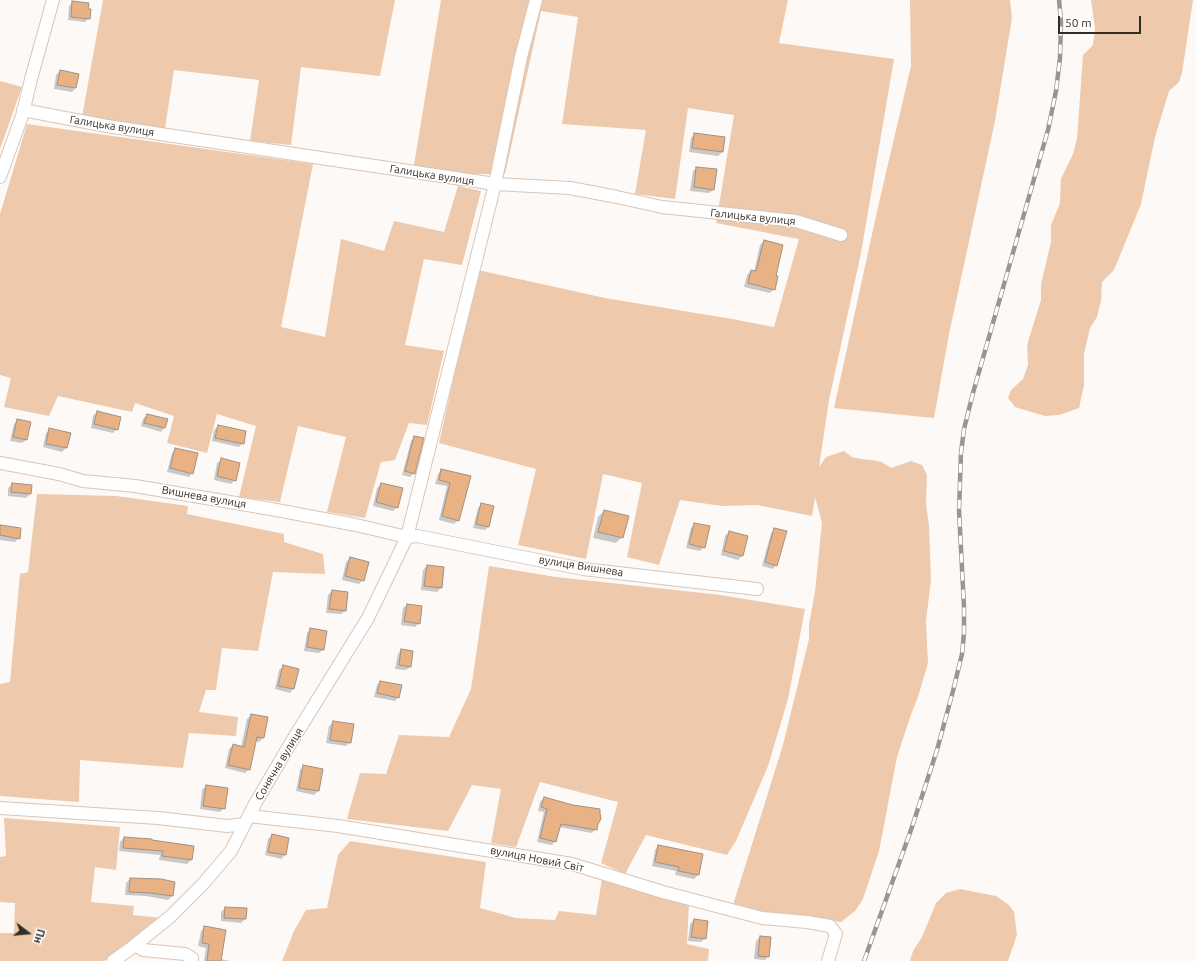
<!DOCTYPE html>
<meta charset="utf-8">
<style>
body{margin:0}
#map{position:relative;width:1196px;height:961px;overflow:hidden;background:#fdf9f7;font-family:Ubuntu,sans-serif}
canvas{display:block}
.north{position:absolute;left:8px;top:913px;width:40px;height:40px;-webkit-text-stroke:3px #fff;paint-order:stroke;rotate:106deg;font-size:11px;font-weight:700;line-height:16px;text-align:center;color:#332d27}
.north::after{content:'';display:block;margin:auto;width:14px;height:18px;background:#332d27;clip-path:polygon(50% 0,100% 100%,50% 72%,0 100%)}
.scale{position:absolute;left:1058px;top:16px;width:83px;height:18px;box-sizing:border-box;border:2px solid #332d27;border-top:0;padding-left:5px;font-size:12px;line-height:14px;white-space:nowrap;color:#332d27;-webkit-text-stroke:3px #fff;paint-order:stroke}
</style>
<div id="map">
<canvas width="1196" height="961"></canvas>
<div class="north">Пн</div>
<div class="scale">50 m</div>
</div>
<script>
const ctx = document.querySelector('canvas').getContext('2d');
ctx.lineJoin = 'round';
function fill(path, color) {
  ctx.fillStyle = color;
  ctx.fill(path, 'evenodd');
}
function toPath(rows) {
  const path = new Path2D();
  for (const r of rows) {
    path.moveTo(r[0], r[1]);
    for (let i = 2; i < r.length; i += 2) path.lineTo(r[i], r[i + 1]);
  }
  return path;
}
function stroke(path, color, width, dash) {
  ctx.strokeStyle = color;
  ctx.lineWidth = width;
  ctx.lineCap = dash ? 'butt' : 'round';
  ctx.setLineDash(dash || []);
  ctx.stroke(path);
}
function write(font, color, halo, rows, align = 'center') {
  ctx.font = font + ' Ubuntu,sans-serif';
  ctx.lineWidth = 3;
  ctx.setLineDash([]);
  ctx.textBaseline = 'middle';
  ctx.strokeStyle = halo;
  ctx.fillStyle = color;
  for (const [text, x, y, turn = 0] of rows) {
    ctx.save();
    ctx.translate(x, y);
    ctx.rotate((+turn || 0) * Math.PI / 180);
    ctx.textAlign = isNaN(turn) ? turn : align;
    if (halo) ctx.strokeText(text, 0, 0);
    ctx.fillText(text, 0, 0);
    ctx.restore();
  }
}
fill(toPath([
 [103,0,395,0,380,76,301,67,291,145,250,141,259,80,174,70,165,128,82,117],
 [441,0,788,0,779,43,894,59,861,253,829,400,819,467,826,457,844,451,852,457,861,459,872,460,882,462,891,468,911,461,922,465,927,475,926,504,929,526,931,580,926,621,928,663,918,697,910,717,897,757,879,851,863,899,855,911,841,922,804,916,762,918,733,905,783,745,809,639,809,624,815,592,822,523,815,497,812,516,757,505,722,506,680,500,659,565,627,557,642,483,603,474,586,559,518,545,536,469,439,443,478,270,605,298,732,319,774,327,799,239,716,223,734,115,688,108,675,199,635,194,646,130,562,124,578,17,541,11,505,174,459,174,414,165],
 [910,0,1010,0,1012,18,995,121,949,334,934,418,834,408,878,207,911,66],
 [1091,0,1193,0,1182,73,1179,82,1169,91,1155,137,1141,204,1114,270,1102,282,1101,301,1097,317,1090,328,1084,354,1084,385,1079,408,1059,415,1045,416,1015,407,1008,398,1011,390,1023,379,1028,365,1027,345,1041,300,1041,284,1051,242,1051,225,1060,203,1061,179,1073,154,1077,139,1083,55,1093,45,1095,28],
 [0,81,22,87,0,149],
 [27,124,313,164,281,327,325,337,341,239,384,251,394,221,444,232,458,186,481,191,462,265,424,259,405,345,444,351,427,425,409,423,395,460,381,462,365,518,327,512,346,437,298,426,280,502,239,497,256,426,217,414,207,453,167,443,174,416,135,403,132,412,58,396,49,416,4,407,11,378,0,375,0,214],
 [37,494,116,496,188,506,187,514,284,534,284,542,323,554,325,574,273,572,258,651,222,648,216,690,206,690,199,712,238,717,236,736,189,733,183,768,80,760,79,802,0,796,0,684,10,682,20,574,28,572],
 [489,566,556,577,721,595,805,609,788,699,768,766,736,841,727,855,646,835,625,874,601,863,618,802,540,782,516,847,491,843,501,789,472,785,448,831,347,819,360,773,386,774,399,735,449,737,471,689],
 [4,818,120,827,116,870,95,867,91,902,134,906,133,915,162,918,129,946,104,961,0,961,0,933,14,933,15,903,0,902,0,857,6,856],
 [350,841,486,862,480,908,516,918,555,920,559,911,596,915,602,879,689,903,687,944,709,949,708,961,282,961,294,931,306,910,327,908,338,855],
 [960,889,996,896,1009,905,1014,912,1017,935,1008,961,910,961,913,951,922,937,936,903,946,893]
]), '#eec9ab');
fill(toPath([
 [73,2,87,10,89,18,85,22,68,20,69,6],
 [60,71,75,88,72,92,54,89,56,75],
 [695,134,722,152,718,156,689,152,691,138],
 [697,168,713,190,709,193,690,191,693,171],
 [764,241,775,277,774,289,770,293,744,287,747,275,751,271,754,272,760,245],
 [97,412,117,429,113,433,91,428,93,416],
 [147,415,164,428,161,432,141,426,143,419],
 [17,420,26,440,22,443,10,441,14,424],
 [218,426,243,443,239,447,212,441,214,430],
 [50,429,66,448,62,452,43,447,46,433],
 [415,437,414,473,410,477,402,475,411,441],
 [176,449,192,473,189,477,167,472,172,453],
 [221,460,235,480,231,484,214,480,217,463],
 [441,470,470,477,458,520,454,524,439,520,447,486,435,484,438,474],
 [12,484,30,494,26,498,8,496,8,488],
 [381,484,397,507,393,511,373,506,377,488],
 [482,504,488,527,485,530,473,528,478,508],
 [604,511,622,537,616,543,593,538,598,517],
 [695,524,704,547,700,551,686,548,691,528],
 [0,526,19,538,15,542,0,540],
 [775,529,776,565,773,569,762,566,771,533],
 [729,532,742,556,738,560,721,555,725,536],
 [350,558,363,580,359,584,342,580,346,562],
 [427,566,441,588,437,592,421,590,423,570],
 [332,591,345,611,341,614,326,613,328,595],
 [407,605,419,623,415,627,401,625,403,608],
 [311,629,323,650,319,653,304,651,307,633],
 [401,650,410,667,406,670,395,669,398,654],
 [283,667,293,689,290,693,275,689,279,670],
 [380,682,398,697,395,701,374,697,377,685],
 [251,715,263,738,259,742,255,741,249,769,245,773,225,768,229,749,233,745,241,747,247,719],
 [333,722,350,742,346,746,326,743,329,726],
 [304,766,322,770,318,791,314,795,296,791,300,770],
 [206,786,224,808,220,812,200,809,202,790],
 [544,798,597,823,596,829,592,833,559,827,555,841,552,845,537,842,544,812,538,811,540,802],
 [272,835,288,839,285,855,281,859,265,855,268,839],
 [124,838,193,847,191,860,187,864,159,860,160,855,119,851,120,842],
 [658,846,702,855,698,875,694,879,675,875,676,871,652,866,655,850],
 [130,879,161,880,174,882,172,896,168,900,146,896,125,895,126,883],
 [225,908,246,909,245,919,241,923,221,921,221,912],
 [694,920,705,938,701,942,688,941,690,924],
 [205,927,221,959,230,961,204,961,206,948,198,946,201,931],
 [760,937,768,956,765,960,754,959,756,941]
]), '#0003');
const building = toPath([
 [72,1,89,3,88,9,91,9,90,19,71,17,72,1],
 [60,70,79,74,76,88,57,85,60,70],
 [694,133,725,137,723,152,692,148,694,133],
 [696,167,717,169,714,190,694,187,696,167],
 [764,240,783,245,776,276,778,276,775,290,748,283,751,270,756,271,764,240],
 [97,411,121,417,118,430,94,424,97,411],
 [147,414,168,419,165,428,144,423,147,414],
 [17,419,31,422,27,440,13,437,17,419],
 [218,425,246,431,244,444,215,438,218,425],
 [49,428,71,433,67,448,46,444,49,428],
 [414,436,424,438,415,474,405,471,414,436],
 [175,448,198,453,193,474,170,468,175,448],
 [221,458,240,463,236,481,217,476,221,458],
 [441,469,471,476,459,521,442,516,450,483,439,480,441,469],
 [12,483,32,485,31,494,11,492,12,483],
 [381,483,403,488,398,508,376,502,381,483],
 [481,503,494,506,489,527,476,524,481,503],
 [604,510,629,516,623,538,598,532,604,510],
 [694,523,710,526,705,548,689,544,694,523],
 [0,525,21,528,20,539,0,535,0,525],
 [774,528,787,531,777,566,765,562,774,528],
 [729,531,748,536,743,556,724,551,729,531],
 [350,557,369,562,364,581,345,576,350,557],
 [427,565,444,567,442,588,424,586,427,565],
 [332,590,348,592,346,611,329,609,332,590],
 [407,604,422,606,420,624,404,621,407,604],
 [310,628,327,631,324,650,307,647,310,628],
 [401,649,413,651,411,667,399,665,401,649],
 [283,665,299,669,294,689,278,686,283,665],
 [380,681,402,685,399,698,377,693,380,681],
 [251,714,268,717,264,738,257,737,250,770,228,765,233,744,244,747,251,714],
 [333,721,354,724,351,743,330,740,333,721],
 [303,765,323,769,319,791,299,788,303,765],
 [206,785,228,788,225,809,203,806,206,785],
 [544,797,573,805,600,809,600,813,601,819,598,824,597,830,561,824,556,842,540,838,547,809,541,807,544,797],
 [272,834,289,838,286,855,268,852,272,834],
 [124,837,152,839,152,840,194,846,192,860,162,856,163,851,123,848,124,837],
 [658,845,703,854,699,875,678,871,679,867,655,862,658,845],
 [130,878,161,879,175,882,173,896,150,893,129,892,130,878],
 [225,907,247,908,246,919,224,918,225,907],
 [694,919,708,921,706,939,691,937,694,919],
 [204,926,226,930,221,961,207,961,209,944,202,943,204,926],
 [760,936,771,937,769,957,758,956,760,936]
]);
fill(building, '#e8b285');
stroke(building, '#a09184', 1);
const street = toPath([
 [23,110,107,126,495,184,570,188,617,197,662,207,796,221,841,235],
 [0,177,23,113,31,79,53,0],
 [0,463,59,474,83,481,135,486,271,509,356,525,407,537,417,536,583,569,757,589],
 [0,808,158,818,227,826,245,824],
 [249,816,338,826,572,864,663,892,762,918,807,922,830,926,836,934,828,961],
 [135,945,143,950,185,954,192,958,192,961],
 [113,961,130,949,171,916,203,884,231,851,256,802,292,741,368,618,407,537,495,184,521,57,536,0]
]);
stroke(street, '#d7c6b9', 14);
stroke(street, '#fff', 12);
const rail = toPath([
 [864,961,912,827,937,750,953,691,962,654,964,633,964,607,959,510,961,453,964,429,973,393,1048,130,1056,91,1060,58,1061,22,1059,0]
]);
stroke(rail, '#9a9591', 4.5);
stroke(rail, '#fff', 3, [9]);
write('11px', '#332d27', '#fff', [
 ["Галицька вулиця",112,126,9],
 ["Галицька вулиця",432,175,9],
 ["Галицька вулиця",753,217,6],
 ["Вишнева вулиця",204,497,10],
 ["вулиця Вишнева",581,566,9],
 ["Сонячна вулиця",279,764,-59],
 ["вулиця Новий Світ",537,859,11]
]);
</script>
